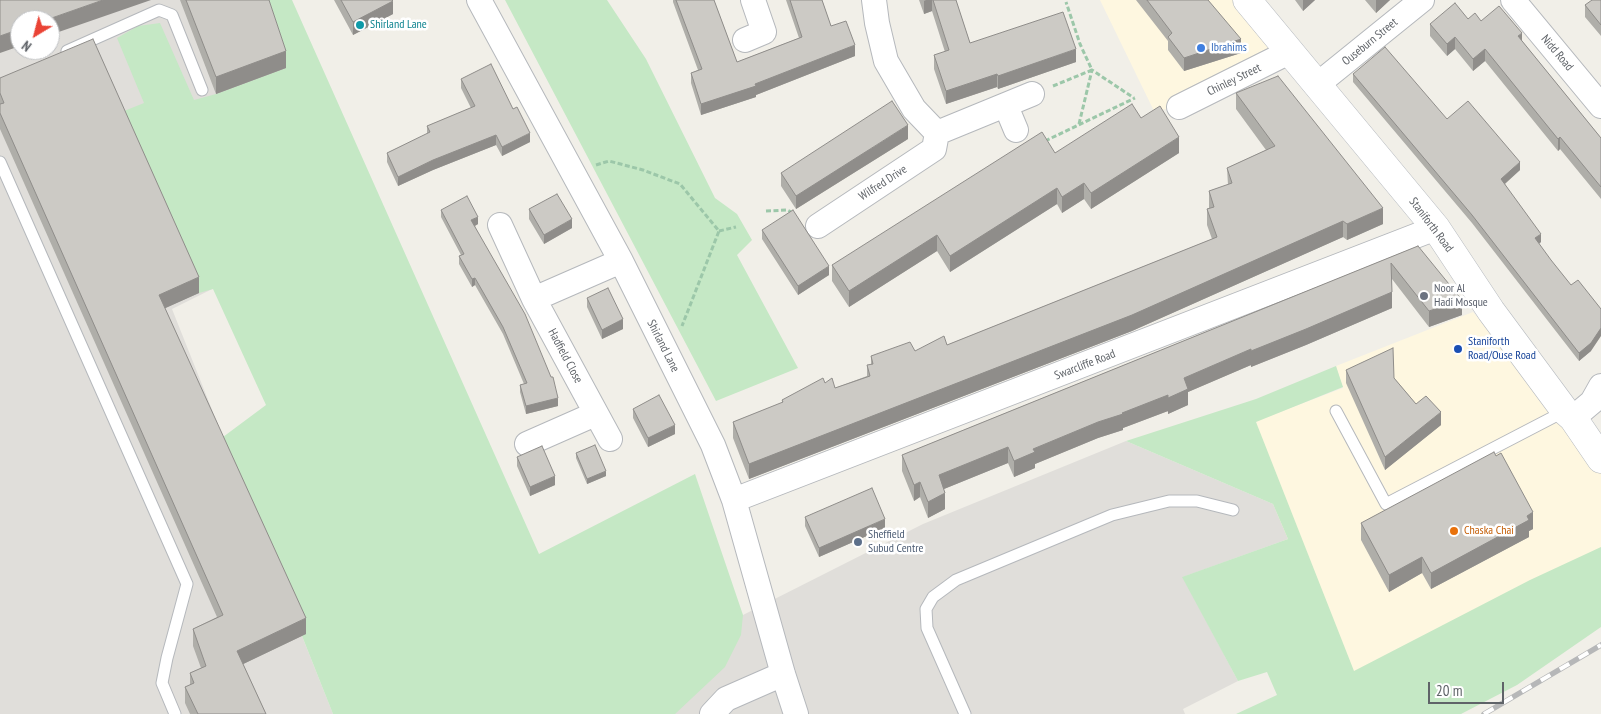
<!DOCTYPE html>
<style>
body{margin:0}
#map{position:relative;width:1601px;height:714px;overflow:hidden;background:#f1efe8;font-family:"PT Sans Narrow",sans-serif}
canvas{display:block}
.north{position:absolute;left:10px;top:10px;width:50px;height:50px;box-sizing:border-box;background:#fff;border:1px solid #bfc1c3;border-radius:50%;rotate:217deg;font-size:14px;font-weight:700;line-height:20px;text-align:center;color:#5f6368}
.north::after{content:'';display:block;margin:auto;width:18px;height:22px;background:#ea4335;clip-path:polygon(50% 0,100% 100%,50% 72%,0 100%)}
.scale{position:absolute;left:1428px;top:682px;width:76px;height:22px;box-sizing:border-box;border:2px solid #5f6368;border-top:0;padding-left:6px;font-size:15px;line-height:18px;white-space:nowrap;color:#5f6368;-webkit-text-stroke:4px #fff;paint-order:stroke}
</style>
<div id="map">
<canvas width="1601" height="714"></canvas>
<div class="north">N</div>
<div class="scale">20 m</div>
</div>
<script>
const ctx = document.querySelector('canvas').getContext('2d');
ctx.lineJoin = 'round';
function fill(path, color) {
  ctx.fillStyle = color;
  ctx.fill(path, 'evenodd');
}
function toPath(rows) {
  const path = new Path2D();
  for (const r of rows) {
    path.moveTo(r[0], r[1]);
    for (let i = 2; i < r.length; i += 2) path.lineTo(r[i], r[i + 1]);
  }
  return path;
}
function stroke(path, color, width, dash) {
  ctx.strokeStyle = color;
  ctx.lineWidth = width;
  ctx.lineCap = dash ? 'butt' : 'round';
  ctx.setLineDash(dash || []);
  ctx.stroke(path);
}
function write(font, color, halo, rows, align = 'center') {
  ctx.font = font + ' "PT Sans Narrow",sans-serif';
  ctx.lineWidth = 5;
  ctx.setLineDash([]);
  ctx.textBaseline = 'middle';
  ctx.strokeStyle = halo;
  ctx.fillStyle = color;
  for (const [text, x, y, turn = 0] of rows) {
    ctx.save();
    ctx.translate(x, y);
    ctx.rotate((+turn || 0) * Math.PI / 180);
    ctx.textAlign = isNaN(turn) ? turn : align;
    if (halo) ctx.strokeText(text, 0, 0);
    ctx.fillText(text, 0, 0);
    ctx.restore();
  }
}
fill(toPath([
 [1100,0,1247,0,1289,52,1179,107,1154,111],
 [1473,312,1601,468,1601,588,1322,714,1256,421,1343,388,1336,366]
]), '#fef7e0');
fill(toPath([
 [14,0,267,0,345,223,172,309,333,714,0,714,0,5],
 [20,20,50,20,50,50,20,50],
 [1126,441,1273,504,1288,539,1183,577,1238,681,1183,709,1185,714,561,714,588,701,743,615,923,524]
]), '#e0deda');
fill(toPath([
 [265,0,292,0,539,554,695,474,743,615,741,635,725,667,675,714,333,714,223,437,266,405,213,289,199,293,119,113,144,103,117,38,138,26,160,23,194,100,216,94,286,68],
 [505,0,607,0,646,59,715,198,737,214,752,240,737,255,798,368,716,401],
 [1336,366,1343,387,1256,422,1354,671,1530,580,1601,547,1601,627,1517,685,1461,714,1236,714,1277,695,1267,672,1238,681,1182,577,1288,539,1273,504,1126,441,1256,399]
]), '#c5e8c5');
const service = toPath([
 [67,51,159,10,172,15,202,90],
 [0,162,187,584,167,658,162,683,175,714],
 [1336,411,1386,504,1565,411],
 [965,714,927,628,926,609,933,597,956,580,1112,515,1169,501,1197,501,1233,510]
]);
const minor = toPath([
 [479,0,621,261,713,445,734,500,783,674,796,714],
 [874,0,877,23,886,61,914,109,937,133],
 [1513,0,1601,106],
 [745,40,764,32,753,0],
 [1318,84,1422,0],
 [1006,106,1016,130],
 [1179,107,1289,52],
 [500,225,534,299,610,439],
 [818,226,934,149,937,133,1032,94],
 [534,299,621,261],
 [1573,418,1592,402,1601,386],
 [527,444,595,414],
 [734,500,1436,228],
 [712,714,726,699,783,674]
]);
const secondary = toPath([
 [1247,0,1436,228,1491,311,1565,411,1573,418,1601,459]
]);
stroke(service, '#b5b8bc', 13);
stroke(minor, '#b5b8bc', 26);
stroke(secondary, '#b6babf', 29);
stroke(toPath([
 [1053,86,1092,70,1080,44,1066,2],
 [1079,124,1092,70,1134,98],
 [1045,141,1135,98],
 [596,165,609,161,643,170,680,184,719,231,682,326],
 [766,211,787,210,793,213],
 [719,231,736,227]
]), '#9cc7a9', 3, [5, 2.5]);
stroke(service, '#fff', 11);
stroke(minor, '#fff', 24);
stroke(secondary, '#fff', 28);
const rail = toPath([
 [1484,714,1601,645]
]);
stroke(rail, '#b6b7b8', 5.5);
stroke(rail, '#fff', 4, [11]);
fill(toPath([
 [180,0,269,0,286,68,216,94],
 [334,0,392,0,393,14,353,35],
 [673,0,714,0,737,62,799,38,786,0,822,0,831,26,855,56,756,95,756,97,701,115,691,83,691,73,698,70,673,2],
 [919,0,956,0,970,43,1076,62,998,89,997,87,946,104,934,69,934,55,945,52,932,11,924,14],
 [1136,0,1208,0,1241,53,1184,71,1168,50,1168,41],
 [1295,0,1315,0,1303,11],
 [1365,0,1390,0,1376,13],
 [1601,0,1601,36,1585,17,1585,5],
 [1468,19,1481,21,1522,41,1601,138,1601,199,1560,149,1558,151,1485,61,1473,71,1455,49,1447,56,1430,36,1430,24],
 [1353,74,1447,119,1520,170,1505,184,1541,242,1539,244,1591,351,1579,361,1472,223,1353,82],
 [0,78,199,293,165,308,306,634,243,664,266,714,190,714,185,703,185,687,190,685,190,673,201,668,193,646,193,629,217,617,0,129],
 [461,79,530,142,502,156,496,145,433,170,398,186,387,162,387,153,427,134,427,126,471,108,461,88],
 [1236,93,1383,224,1347,240,1343,237,1132,331,749,479,733,438,733,422,782,403,782,400,825,383,835,388,867,376,867,365,871,365,871,356,915,351,947,345,1212,239,1207,225,1207,209,1209,208,1209,191,1228,185,1227,168,1266,150,1236,109],
 [1141,118,1179,153,1091,209,1084,199,1062,213,1057,204,950,272,937,251,849,307,832,281,832,265,1055,153],
 [908,139,796,209,781,186,781,173],
 [529,209,572,228,544,244,529,219],
 [441,210,478,224,475,226,558,406,526,414,520,392,520,385,524,384,503,334,475,285,472,287,459,264,459,256,461,255,441,217],
 [762,230,829,275,798,295,762,239],
 [1418,246,1462,315,1429,327,1392,279,1392,308,1306,345,1251,367,1251,365,1188,392,1188,405,1168,414,1168,411,1123,428,1123,430,1098,438,1035,464,1035,468,1014,477,1008,463,944,489,945,509,928,518,920,497,914,501,902,471,902,455],
 [587,298,623,329,602,339,587,307],
 [1346,370,1394,378,1416,404,1441,425,1385,470,1346,383],
 [633,409,675,434,648,447,633,418],
 [576,453,606,476,587,484,576,458],
 [517,457,555,485,530,496,517,466],
 [805,517,885,528,819,557,805,526],
 [1361,523,1533,529,1529,531,1529,537,1431,589,1422,573,1389,592,1361,540]
]), '#afaea9');
fill(toPath([
 [103,0,151,0,50,35,50,20,46,20],
 [926,0,932,0,932,11,924,14,924,1],
 [1303,0,1315,0,1303,11],
 [1376,0,1390,0,1376,13],
 [393,1,393,14,353,35,353,22],
 [20,29,20,46,0,53,0,36],
 [1522,33,1522,45,1518,36],
 [1455,37,1455,49,1447,56,1447,44],
 [1241,39,1241,53,1184,71,1184,58],
 [855,45,855,56,756,95,756,97,701,115,701,104,755,84],
 [1076,49,1076,62,998,89,998,76],
 [1485,49,1485,61,1473,71,1473,59],
 [286,51,286,68,216,94,216,77],
 [997,74,997,87,946,104,946,91],
 [908,125,908,139,796,209,796,196],
 [530,133,530,142,502,156,502,147],
 [496,135,496,145,433,170,398,186,398,177,433,160],
 [1179,137,1179,153,1091,209,1091,193],
 [1560,137,1560,149,1558,151,1558,139],
 [1520,162,1520,170,1501,187,1501,179],
 [1084,183,1084,199,1062,213,1062,197],
 [1057,188,1057,204,950,272,950,256],
 [1383,208,1383,224,1347,240,1347,224],
 [478,217,478,224,471,228,471,220],
 [572,219,572,228,544,244,544,235],
 [1343,221,1343,237,1132,331,749,479,749,464],
 [1541,234,1541,242,1535,246,1535,238],
 [937,235,937,251,849,307,849,291],
 [829,266,829,275,798,295,798,286],
 [199,277,199,293,159,311,159,295],
 [475,278,475,285,472,287,472,279],
 [1392,292,1392,308,1306,345,1251,367,1251,351],
 [1462,300,1462,315,1429,327,1429,311],
 [623,319,623,329,602,339,602,330],
 [1601,328,1601,336,1591,351,1579,361,1579,353],
 [1251,349,1251,365,1188,392,1188,405,1168,414,1168,398,1184,378],
 [1168,395,1168,411,1123,428,1123,430,1098,438,1035,464,1035,468,1014,477,1014,461,1033,449,1098,422],
 [558,398,558,406,526,414,526,406],
 [1441,412,1441,425,1385,470,1385,457],
 [675,425,675,434,648,447,648,438],
 [1008,447,1008,463,939,491,939,475],
 [606,471,606,476,587,484,587,479],
 [555,476,555,485,530,496,530,487],
 [920,482,920,497,914,501,914,485],
 [945,493,945,509,928,518,928,502],
 [1533,512,1533,529,1529,531,1529,537,1431,589,1431,573],
 [885,519,885,528,819,557,819,548],
 [1422,557,1422,573,1389,592,1389,575],
 [306,618,306,634,237,667,237,651]
]), '#8f8d8a');
const building = toPath([
 [0,0,103,0,46,20,20,20,20,29,0,36,0,0],
 [186,0,269,0,286,51,216,77,186,0],
 [341,0,392,0,393,1,353,22,341,0],
 [676,0,714,0,737,62,802,37,790,0,822,0,831,26,846,21,855,45,755,84,756,86,701,104,691,73,702,69,676,0],
 [933,0,956,0,970,43,1063,12,1076,49,998,76,997,74,946,91,934,55,949,50,933,0],
 [1147,0,1208,0,1241,39,1184,58,1168,37,1172,33,1147,0],
 [1592,0,1601,0,1601,25,1585,5,1592,0],
 [1455,3,1468,19,1475,13,1481,21,1499,6,1522,33,1518,36,1601,138,1601,187,1560,137,1558,139,1485,49,1473,59,1455,37,1447,44,1430,24,1455,3],
 [93,39,199,277,159,295,306,618,237,651,266,714,198,714,185,687,194,683,190,673,206,666,193,629,223,615,0,113,0,104,4,103,0,93,0,78,93,39],
 [1385,47,1447,119,1468,101,1520,162,1501,179,1541,234,1535,238,1551,260,1571,285,1578,280,1601,309,1601,328,1591,343,1579,353,1472,215,1353,74,1385,47],
 [491,64,513,109,517,107,530,133,502,147,496,135,433,160,398,177,387,153,430,132,427,126,475,106,461,79,491,64],
 [1278,76,1383,208,1347,224,1343,221,1132,315,749,464,733,422,783,402,782,400,823,378,825,383,832,378,835,388,870,376,867,365,873,364,871,356,910,342,915,351,944,336,947,345,1217,237,1207,209,1214,207,1209,191,1232,183,1227,168,1275,146,1236,93,1278,76],
 [892,101,908,125,796,196,781,173,892,101],
 [1132,104,1141,118,1160,106,1179,137,1091,193,1084,183,1062,197,1057,188,950,256,937,235,849,291,832,265,1042,132,1055,153,1132,104],
 [557,194,572,219,544,235,529,209,557,194],
 [467,196,478,217,471,220,525,314,551,377,553,377,558,398,526,406,520,385,527,383,503,327,475,278,472,279,459,256,464,254,441,210,467,196],
 [793,210,829,266,798,286,762,230,793,210],
 [1418,246,1462,300,1429,311,1391,263,1392,292,1306,329,1251,351,1251,349,1184,378,1188,389,1168,398,1168,395,1122,413,1123,414,1098,422,1033,449,1035,452,1014,461,1008,447,939,475,945,493,928,502,920,482,914,485,902,455,1418,246],
 [608,288,623,319,602,330,587,298,608,288],
 [1393,348,1394,378,1416,404,1426,396,1441,412,1385,457,1346,370,1393,348],
 [659,395,675,425,648,438,633,409,659,395],
 [595,445,606,471,587,479,576,453,595,445],
 [542,446,555,476,530,487,517,457,542,446],
 [1494,452,1496,456,1501,453,1533,512,1527,516,1529,520,1431,573,1422,557,1389,575,1361,523,1494,452],
 [872,488,885,519,819,548,805,517,872,488]
]);
fill(building, '#cccac5');
stroke(building, '#8f8d8a', 1);
for (const [x, y, r, color] of [
 [360,25,5,"#0f9aa8"],
 [1201,48,5,"#3f7fe0"],
 [1424,296,5,"#6b7280"],
 [1458,349,5,"#1a4fb4"],
 [1454,531,5,"#e8710a"],
 [858,542,5,"#5c6f8a"]
]) {
  const dot = new Path2D();
  dot.arc(x, y, r, 0, 2 * Math.PI);
  ctx.fillStyle = color;
  ctx.fill(dot);
  stroke(dot, '#fff', 2);
}
write('12px', '#0d838f', '#fff', [
 ["Shirland Lane",370,25]
], 'left');
write('12px', '#5f6368', '#fff', [
 ["Ouseburn Street",1370,42,-39],
 ["Nidd Road",1557,53,50],
 ["Chinley Street",1234,80,-26],
 ["Wilfred Drive",883,183,-33],
 ["Staniforth Road",1431,225,53],
 ["Shirland Lane",663,346,63],
 ["Hadfield Close",565,356,62],
 ["Swarcliffe Road",1085,365,-21]
]);
write('12px', '#366cbe', '#fff', [
 ["Ibrahims",1211,48]
], 'left');
write('12px', '#5b616d', '#fff', [
 ["Noor Al",1434,289],
 ["Hadi Mosque",1434,303]
], 'left');
write('12px', '#164399', '#fff', [
 ["Staniforth",1468,342],
 ["Road/Ouse Road",1468,356]
], 'left');
write('12px', '#c56008', '#fff', [
 ["Chaska Chai",1464,531]
], 'left');
write('12px', '#4e5e75', '#fff', [
 ["Sheffield",868,535],
 ["Subud Centre",868,549]
], 'left');
</script>
